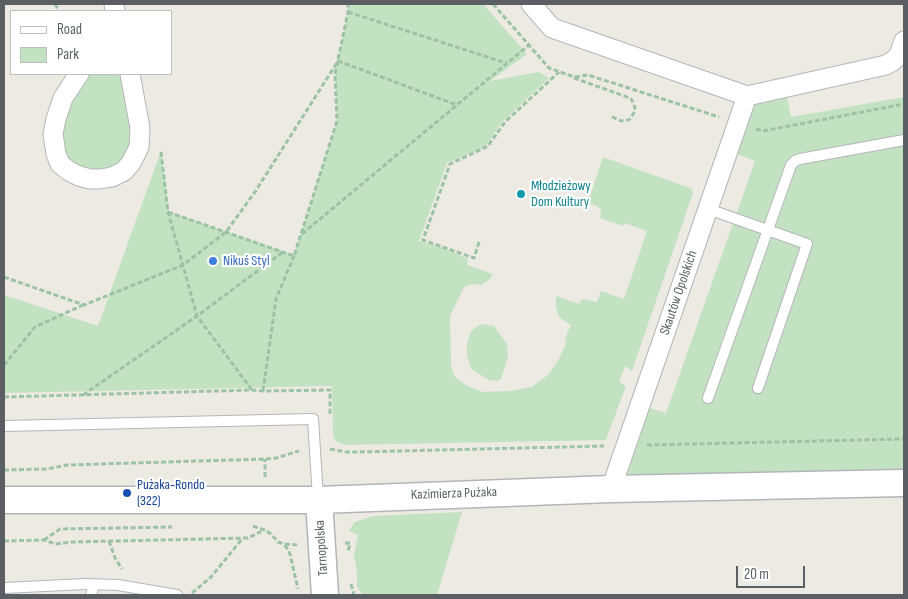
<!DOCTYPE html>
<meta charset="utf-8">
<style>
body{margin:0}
#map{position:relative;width:908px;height:599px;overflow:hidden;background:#edeae3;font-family:"Sofia Sans Condensed",sans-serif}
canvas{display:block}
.frame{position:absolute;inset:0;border:5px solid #5b5f63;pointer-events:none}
.legend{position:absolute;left:10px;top:10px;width:162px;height:65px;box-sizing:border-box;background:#fff;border:1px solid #bdbfc1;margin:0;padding:6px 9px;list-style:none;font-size:15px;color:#5b5f63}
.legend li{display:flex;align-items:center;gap:10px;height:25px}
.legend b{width:25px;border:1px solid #bdbfc1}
.scale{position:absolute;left:736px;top:566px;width:69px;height:22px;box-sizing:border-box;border:2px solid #5b5f63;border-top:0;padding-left:6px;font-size:15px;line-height:18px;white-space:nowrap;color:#5b5f63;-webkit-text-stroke:4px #fff;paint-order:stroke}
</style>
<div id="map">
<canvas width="908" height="599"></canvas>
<div class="frame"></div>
<ul class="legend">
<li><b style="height:6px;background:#fff"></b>Road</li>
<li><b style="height:14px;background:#c3e2c2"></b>Park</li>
</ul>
<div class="scale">20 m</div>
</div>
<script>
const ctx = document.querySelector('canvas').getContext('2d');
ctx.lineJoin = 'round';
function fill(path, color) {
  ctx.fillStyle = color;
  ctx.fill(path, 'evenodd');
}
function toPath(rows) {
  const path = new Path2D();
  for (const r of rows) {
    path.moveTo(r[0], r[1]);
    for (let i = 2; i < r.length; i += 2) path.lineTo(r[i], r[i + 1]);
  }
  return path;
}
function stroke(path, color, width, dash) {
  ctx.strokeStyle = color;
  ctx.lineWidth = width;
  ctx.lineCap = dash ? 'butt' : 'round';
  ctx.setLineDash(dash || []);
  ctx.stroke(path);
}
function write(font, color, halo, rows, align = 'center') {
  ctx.font = font + ' "Sofia Sans Condensed",sans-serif';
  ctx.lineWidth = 4.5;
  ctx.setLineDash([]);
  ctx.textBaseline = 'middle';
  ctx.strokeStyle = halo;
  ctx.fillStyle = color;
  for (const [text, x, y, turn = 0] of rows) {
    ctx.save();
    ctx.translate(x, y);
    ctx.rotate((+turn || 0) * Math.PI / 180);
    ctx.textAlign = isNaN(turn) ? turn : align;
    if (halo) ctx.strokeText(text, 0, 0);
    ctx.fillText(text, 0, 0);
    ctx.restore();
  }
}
fill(toPath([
 [348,4,483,4,527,54,490,81,539,72,549,78,503,121,485,147,447,163,419,241,444,248,468,259,467,265,493,274,490,279,481,285,472,284,464,287,450,316,451,366,455,377,467,386,483,392,510,391,532,387,549,374,559,359,566,343,565,339,568,331,571,325,559,317,556,308,556,296,579,304,582,299,597,302,601,291,624,299,647,231,624,223,623,226,600,218,601,214,601,210,597,206,588,203,603,157,687,187,692,189,693,193,632,371,625,366,619,382,626,386,606,440,346,445,337,442,333,437,332,386,4,393,4,295,98,326,161,151,169,212,294,255,337,121,335,74,348,12],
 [79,74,130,74,139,147,100,179,56,154,53,140],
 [785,88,791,117,904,97,904,483,611,489,640,405,666,413,755,161,729,151,747,96],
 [481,324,494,326,507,344,508,356,501,379,497,381,489,380,471,369,467,356,467,344,471,331],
 [462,512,437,595,363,595,357,587,357,574,354,554,358,535,349,531,355,522,373,516]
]), '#c3e2c2');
const lane = toPath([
 [708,209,807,244,758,388],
 [708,398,791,165,795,161,800,159,904,140],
 [4,426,313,419,318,498],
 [4,588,85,584,118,585,177,595],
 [91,595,94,585]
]);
const street = toPath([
 [114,4,115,11],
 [531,4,552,28,747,96,886,65,893,61,899,55,904,41],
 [79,74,63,98,56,119,53,134,56,154,60,164,69,171,79,176,90,179,100,179,112,177,124,171,131,163,139,147,140,128,130,74],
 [611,489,747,96]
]);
const secondary = toPath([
 [4,500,319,500,611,489,904,483],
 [319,500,325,595]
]);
stroke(lane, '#b4b6b9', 12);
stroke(street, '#b4b6b9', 21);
stroke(secondary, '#b2b6ba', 29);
stroke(toPath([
 [55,4,59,11],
 [493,4,549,68,574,77,588,75,719,117],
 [348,12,506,63],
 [574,78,630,98,632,100,635,108,635,111,630,119,628,120,621,121,610,116],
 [756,129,763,131,904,104],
 [161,152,168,212,197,316,252,390],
 [168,212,294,256,337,121,335,74,348,12,348,4],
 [302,234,529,45],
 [479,242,474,258,423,240,450,164,488,146,505,122,559,72],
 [4,277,84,305,183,265,226,232,255,192,338,61,457,105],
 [4,365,35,327,83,305],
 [263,391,276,299,294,256],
 [83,395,197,316,283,252],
 [4,397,252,390,263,391,330,390,330,416],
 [647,445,904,439],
 [330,449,347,452,357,452,604,446],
 [4,470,47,469,67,465,265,459,276,458,299,451],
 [265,477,265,459],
 [253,526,265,530,271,534,278,542,284,544,299,545],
 [44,540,60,529,172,527],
 [4,541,44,540,55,544,72,542,248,538,264,530],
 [109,541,115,558,122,569],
 [345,543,350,543,348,551],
 [285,545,290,554,298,589],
 [351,584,354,595],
 [192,593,211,577,242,539]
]), '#9cc3a5', 3, [5, 2.5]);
stroke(lane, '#fff', 10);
stroke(street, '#fff', 19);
stroke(secondary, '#fff', 26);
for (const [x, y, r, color] of [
 [521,194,5,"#0f9aa8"],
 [213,261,5,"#3f7fe0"],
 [127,493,5,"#1a4fb4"]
]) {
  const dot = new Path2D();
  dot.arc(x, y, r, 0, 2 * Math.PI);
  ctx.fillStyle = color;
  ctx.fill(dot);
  stroke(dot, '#fff', 2);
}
write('14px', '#0d838f', '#fff', [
 ["Młodzieżowy",531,186],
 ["Dom Kultury",531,202]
], 'left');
write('14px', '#366cbe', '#fff', [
 ["Nikuś Styl",223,261]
], 'left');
write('14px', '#5b5f63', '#fff', [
 ["Skautów Opolskich",679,293,-71],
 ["Kazimierza Pużaka",454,494,-2],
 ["Tarnopolska",322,548,-94]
]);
write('14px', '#164399', '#fff', [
 ["Pużaka-Rondo",137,485],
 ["(322)",137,501]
], 'left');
</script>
